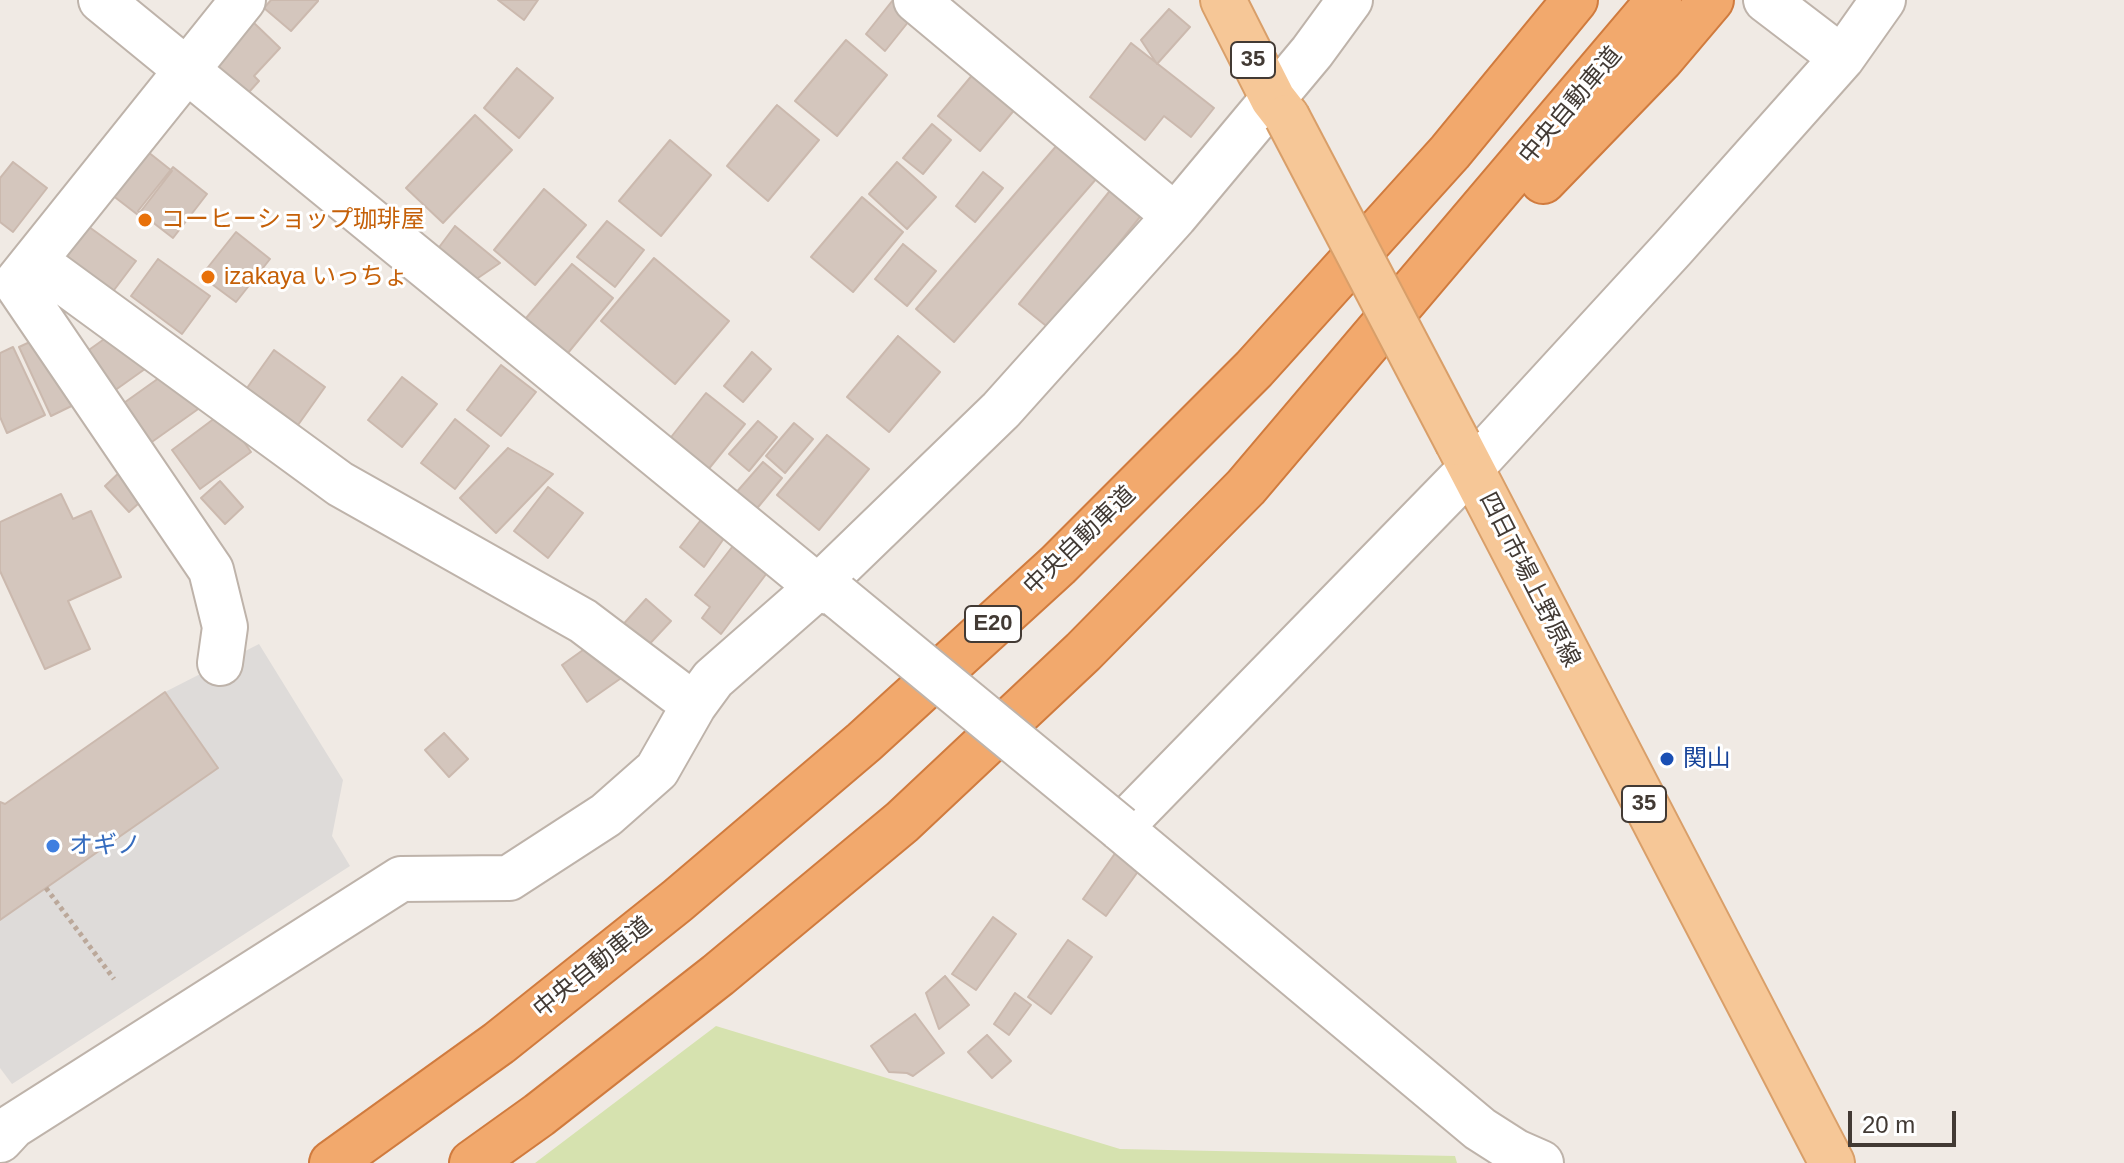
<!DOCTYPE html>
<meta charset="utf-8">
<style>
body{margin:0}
#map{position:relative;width:2124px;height:1163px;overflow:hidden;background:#f0eae4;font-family:Helvetica,sans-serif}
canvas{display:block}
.scale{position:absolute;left:1848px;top:1111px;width:108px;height:36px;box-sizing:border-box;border:4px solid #423a34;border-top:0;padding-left:10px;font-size:24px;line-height:28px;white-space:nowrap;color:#423a34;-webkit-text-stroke:6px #fff;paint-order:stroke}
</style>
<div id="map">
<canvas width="2124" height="1163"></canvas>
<div class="scale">20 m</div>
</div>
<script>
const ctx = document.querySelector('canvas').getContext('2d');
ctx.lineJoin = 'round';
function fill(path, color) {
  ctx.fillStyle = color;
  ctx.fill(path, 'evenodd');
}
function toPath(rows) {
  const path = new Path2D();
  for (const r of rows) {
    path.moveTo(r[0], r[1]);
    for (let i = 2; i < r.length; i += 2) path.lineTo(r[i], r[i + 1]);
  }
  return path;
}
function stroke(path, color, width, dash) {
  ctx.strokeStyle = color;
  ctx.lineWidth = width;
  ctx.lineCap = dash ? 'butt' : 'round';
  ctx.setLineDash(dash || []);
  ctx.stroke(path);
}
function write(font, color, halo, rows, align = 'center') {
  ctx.font = font + ' Helvetica,"Noto Sans JP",sans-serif';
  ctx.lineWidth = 6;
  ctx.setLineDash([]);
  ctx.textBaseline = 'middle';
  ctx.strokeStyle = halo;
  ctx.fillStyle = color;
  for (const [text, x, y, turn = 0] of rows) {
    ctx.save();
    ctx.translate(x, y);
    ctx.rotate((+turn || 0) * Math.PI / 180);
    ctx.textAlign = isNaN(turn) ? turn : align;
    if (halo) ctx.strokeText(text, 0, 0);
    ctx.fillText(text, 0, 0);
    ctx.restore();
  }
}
fill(toPath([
 [716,1026,1120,1149,1455,1156,1457,1163,535,1163]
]), '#d6e2af');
fill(toPath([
 [259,644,343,780,332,836,350,866,12,1084,0,1068,0,920,217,768,165,692]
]), '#dedbd9');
const building = toPath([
 [271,0,318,0,318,1,291,31,264,8,271,0],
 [498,0,538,0,524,20,498,0],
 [893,0,913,16,885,51,866,34,893,0],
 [1169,9,1190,27,1157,64,1141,40,1169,9],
 [253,22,280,48,254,76,259,81,240,102,207,71,253,22],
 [846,40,887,75,837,136,795,101,846,40],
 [1131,43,1214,108,1191,137,1164,116,1145,140,1090,97,1131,43],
 [989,55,1031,90,980,151,938,116,989,55],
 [517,68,553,98,519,138,484,108,517,68],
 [777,105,819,140,768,201,727,166,777,105],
 [475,115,512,150,443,223,406,188,475,115],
 [932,124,951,140,923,174,903,158,932,124],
 [670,140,711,175,661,236,619,201,670,140],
 [138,144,172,171,138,215,103,188,138,144],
 [1058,144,1097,178,954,342,916,309,1058,144],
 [13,162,47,188,13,232,0,222,0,178,13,162],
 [897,162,936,197,907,229,869,194,897,162],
 [173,167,207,194,173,238,138,211,173,167],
 [983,172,1003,188,975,222,956,206,983,172],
 [1117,182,1148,207,1050,329,1019,304,1117,182],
 [544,189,586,225,535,285,494,250,544,189],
 [862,197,903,232,853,292,811,257,862,197],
 [607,221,644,250,615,287,577,257,607,221],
 [85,224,136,261,108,298,58,261,85,224],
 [455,226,500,263,475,280,437,250,455,226],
 [236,232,270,259,236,302,201,276,236,232],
 [903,244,936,271,907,306,875,279,903,244],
 [654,258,729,321,675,384,601,321,654,258],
 [158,259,210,296,182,334,131,296,158,259],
 [572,264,613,298,563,359,521,324,572,264],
 [138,315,166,354,114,391,86,352,138,315],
 [56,330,88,398,51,416,19,347,56,330],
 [898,336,940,372,889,432,847,397,898,336],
 [13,347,45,415,7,433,0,417,0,353,13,347],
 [274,350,325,387,298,425,247,388,274,350],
 [752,352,771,369,743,402,724,386,752,352],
 [501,365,536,392,501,436,467,410,501,365],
 [173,368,201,407,149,444,121,405,173,368],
 [402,377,437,404,402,447,368,420,402,377],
 [706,393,745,424,707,471,668,441,706,393],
 [223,412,251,452,200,489,172,450,223,412],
 [455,419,489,446,455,489,421,463,455,419],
 [758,421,777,437,749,471,729,454,758,421],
 [794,423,813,439,785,473,766,456,794,423],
 [827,435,869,469,819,530,777,495,827,435],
 [508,448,553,474,496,533,460,498,508,448],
 [763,462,782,478,754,512,734,495,763,462],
 [124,468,148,495,129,512,105,486,124,468],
 [220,481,243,507,225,524,201,498,220,481],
 [548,487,583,513,548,558,514,531,548,487],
 [61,494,73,519,91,511,121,577,68,601,90,649,45,669,0,571,0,522,61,494],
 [704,516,727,534,704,567,680,547,704,516],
 [736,542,770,569,721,634,702,618,710,607,695,595,736,542],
 [646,599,671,621,643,651,619,629,646,599],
 [611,630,637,667,587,702,562,665,611,630],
 [165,692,218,768,0,920,0,802,5,804,165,692],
 [444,733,468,759,449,777,425,750,444,733],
 [1123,842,1147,859,1106,916,1083,899,1123,842],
 [993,917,1016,934,976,990,952,974,993,917],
 [1068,940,1092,957,1051,1014,1028,997,1068,940],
 [945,976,969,1005,939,1029,926,993,945,976],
 [1015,993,1031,1005,1009,1035,994,1024,1015,993],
 [915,1014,944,1053,913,1076,907,1073,889,1072,871,1046,915,1014],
 [987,1035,1011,1061,992,1078,968,1052,987,1035]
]);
fill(building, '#d4c6bd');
stroke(building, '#cbb9ae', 2);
const minor = toPath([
 [101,0,818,587,838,596],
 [916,0,1175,216],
 [1766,0,1842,58],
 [35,261,340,484,583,621,694,705],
 [17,282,243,0],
 [16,283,211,570,225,627,220,663],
 [0,1140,13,1126,401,879,509,878,606,815,657,770,694,705,713,679,818,587,1001,410,1175,216,1312,52,1350,0],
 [1541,1163,1516,1152,1480,1129,1120,828,1472,467,1673,248,1842,58,1883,0]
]);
const major = toPath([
 [1223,0,1273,99,1287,117],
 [1458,443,1832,1163]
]);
const highway = toPath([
 [1543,181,1661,59,1711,0],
 [332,1163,499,1043,677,901,864,742,1058,565,1254,369,1450,152,1575,0],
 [472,1163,539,1115,718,975,902,822,1083,652,1246,487,1659,0]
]);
stroke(minor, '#beb3aa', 48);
stroke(major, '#d99f69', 48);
stroke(highway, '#d07b3e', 48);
stroke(toPath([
 [46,888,114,979]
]), '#bba89a', 5, [4, 4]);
stroke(minor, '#fff', 44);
stroke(major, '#f6c797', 44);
stroke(highway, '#f2a96d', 44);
const minorBridge = toPath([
 [838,596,1120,828]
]);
const majorBridge = toPath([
 [1287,117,1458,443]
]);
stroke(minorBridge, '#beb3aa', 48, []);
stroke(majorBridge, '#d99f69', 48, []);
stroke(minorBridge, '#fff', 44);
stroke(majorBridge, '#f6c797', 44);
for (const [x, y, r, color] of [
 [145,220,8,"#e8710a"],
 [208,277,8,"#e8710a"],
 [1667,759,8,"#1a4fb4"],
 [53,846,8,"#3f7fe0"]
]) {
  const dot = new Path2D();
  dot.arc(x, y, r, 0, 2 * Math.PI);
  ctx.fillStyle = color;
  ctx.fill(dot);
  stroke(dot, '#fff', 3);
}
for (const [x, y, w] of [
 [1253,60,44],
 [993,624,56],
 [1644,804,44]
]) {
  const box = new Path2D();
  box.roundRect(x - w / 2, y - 18, w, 36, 6);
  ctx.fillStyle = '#fff';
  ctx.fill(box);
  stroke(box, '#423a34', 2);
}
write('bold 22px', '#423a34', null, [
 ["35",1253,60],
 ["E20",993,624],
 ["35",1644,804]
]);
write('24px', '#423a34', '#fff', [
 ["中央自動車道",1571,106,-50],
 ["中央自動車道",1080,541,-44],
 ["四日市場上野原線",1529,580,63],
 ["中央自動車道",593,968,-39]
]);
write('24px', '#c56008', '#fff', [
 ["コーヒーショップ珈琲屋",161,220],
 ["izakaya いっちょ",224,277]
], 'left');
write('24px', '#164399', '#fff', [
 ["関山",1683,759]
], 'left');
write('24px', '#366cbe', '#fff', [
 ["オギノ",69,846]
], 'left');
</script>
